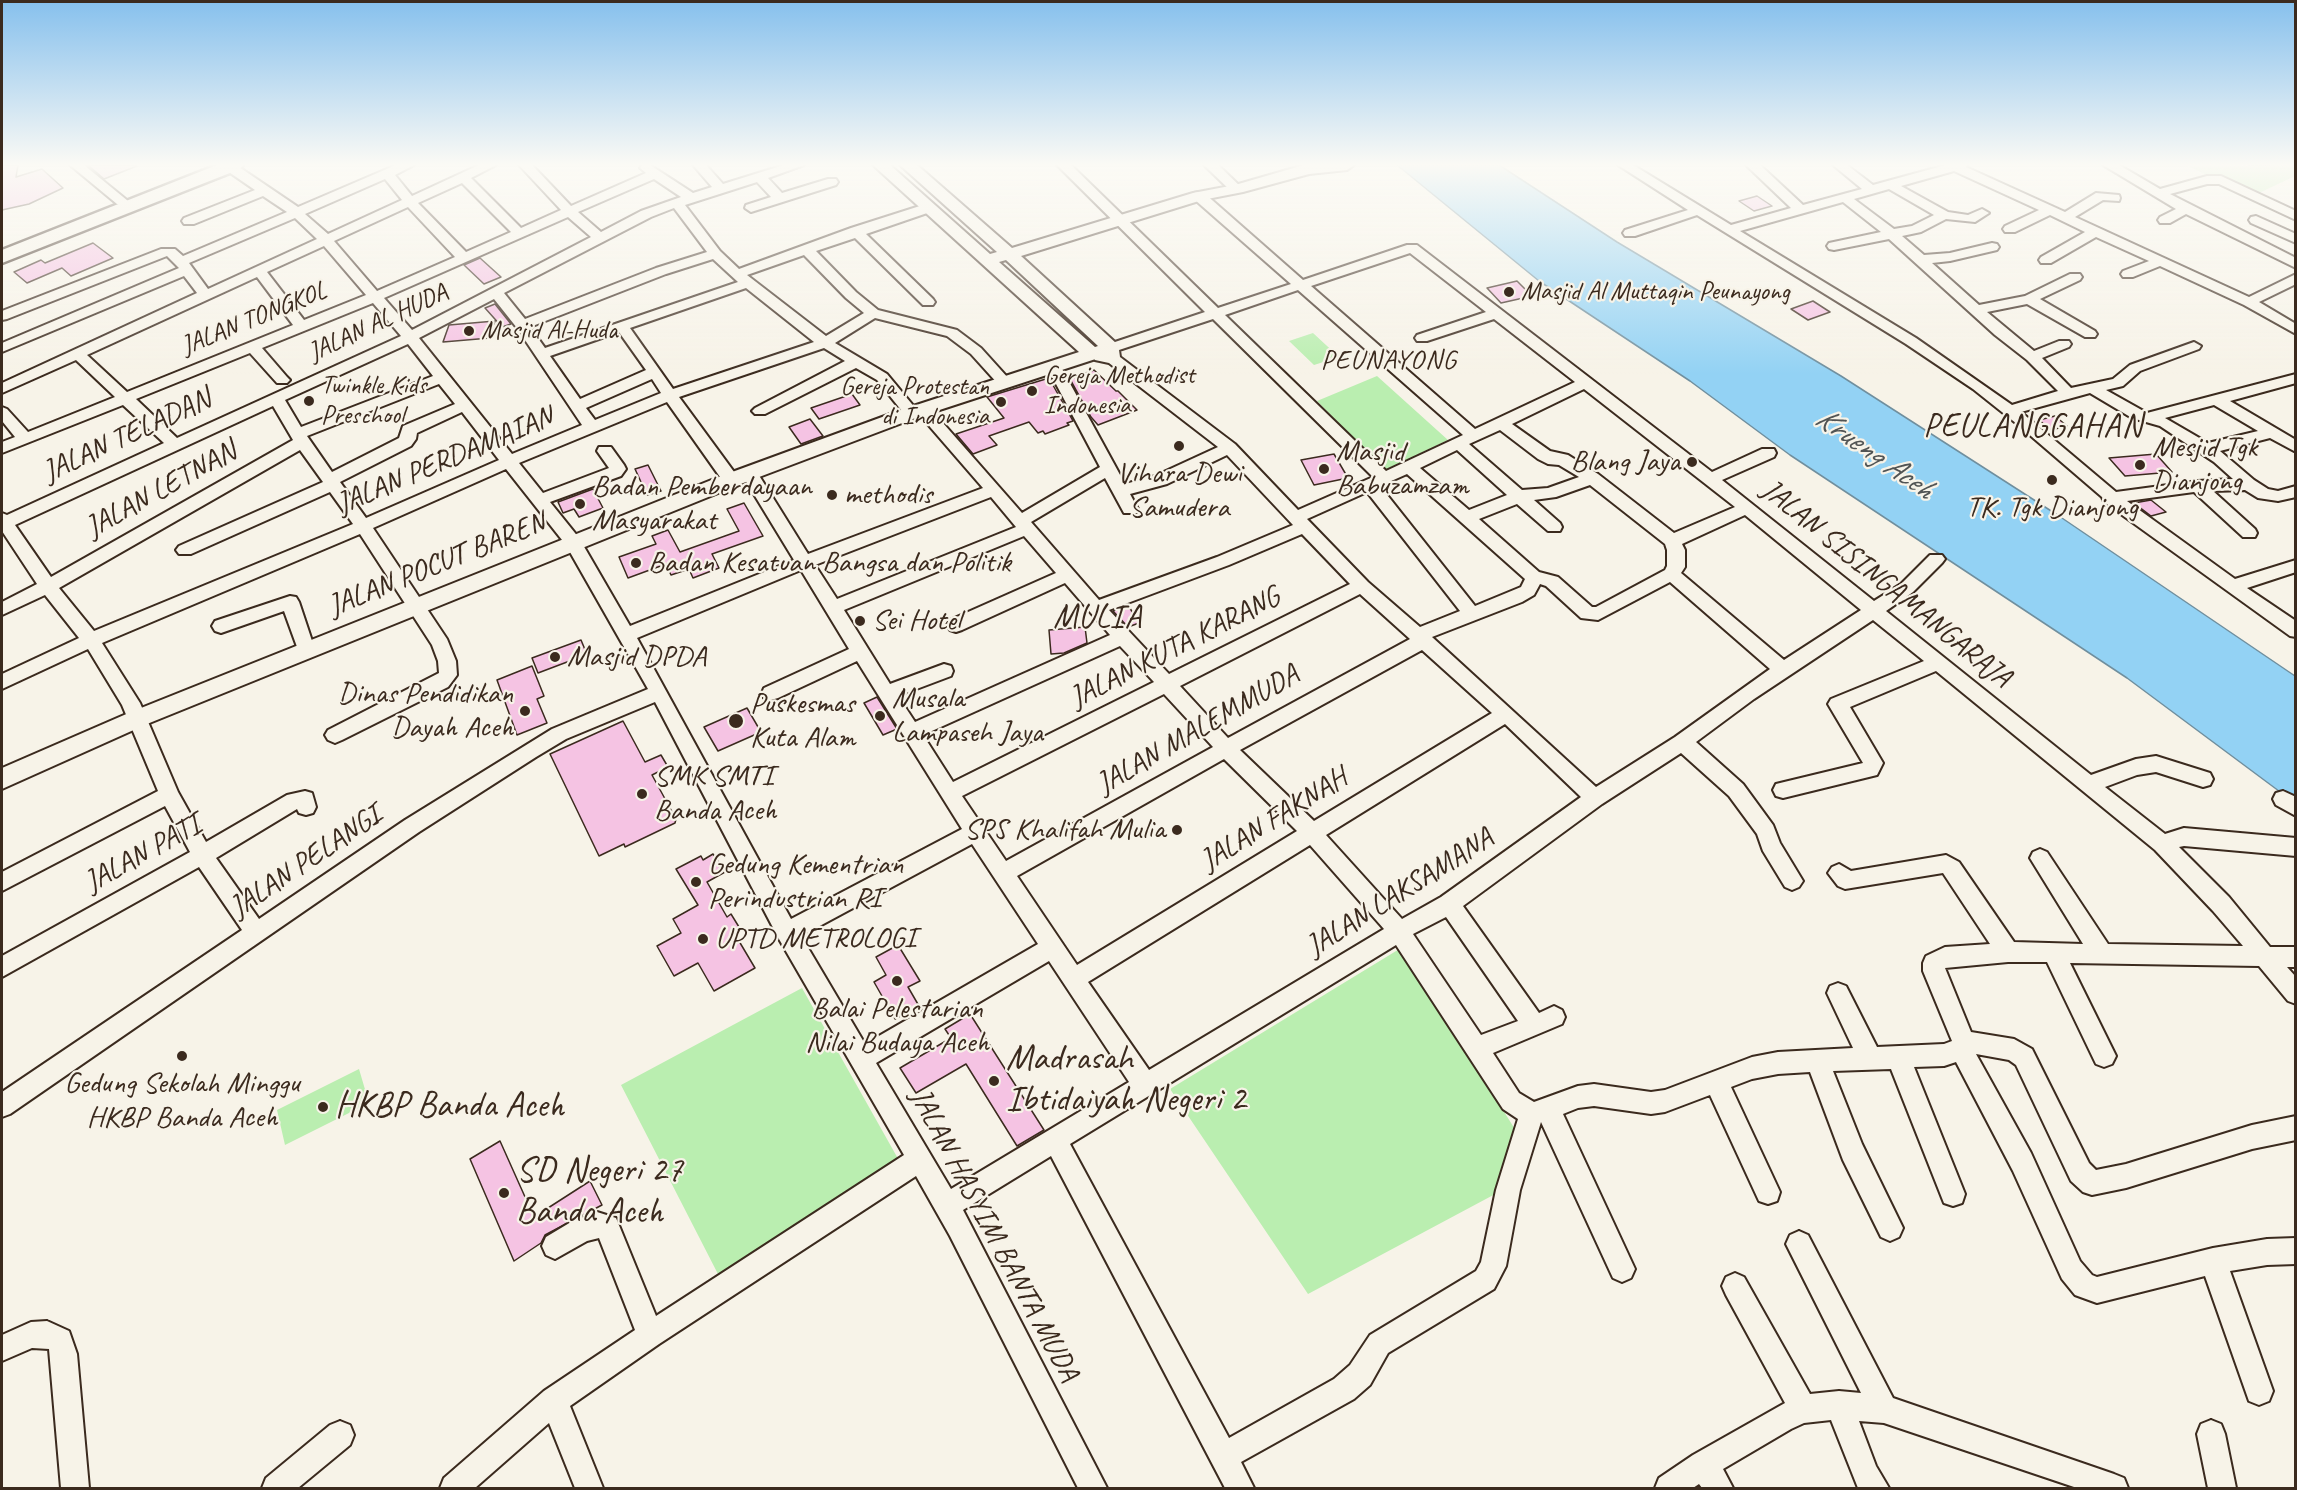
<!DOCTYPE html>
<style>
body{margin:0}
#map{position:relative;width:2297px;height:1490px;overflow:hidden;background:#f7f3e8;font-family:Caveat,sans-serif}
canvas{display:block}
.frame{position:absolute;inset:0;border:3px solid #3b2a1e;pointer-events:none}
</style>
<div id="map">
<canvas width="2297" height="1490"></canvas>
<div class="frame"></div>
</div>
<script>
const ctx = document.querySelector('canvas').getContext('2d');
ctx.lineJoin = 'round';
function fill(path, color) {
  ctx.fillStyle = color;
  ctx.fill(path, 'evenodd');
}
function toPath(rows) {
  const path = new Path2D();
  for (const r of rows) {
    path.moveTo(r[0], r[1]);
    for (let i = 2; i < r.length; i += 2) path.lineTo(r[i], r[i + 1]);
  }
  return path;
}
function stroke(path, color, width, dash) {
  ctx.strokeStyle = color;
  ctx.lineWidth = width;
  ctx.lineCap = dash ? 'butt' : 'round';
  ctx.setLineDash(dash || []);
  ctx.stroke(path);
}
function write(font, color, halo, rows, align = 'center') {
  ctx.font = font + ' Caveat,sans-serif';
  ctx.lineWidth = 4.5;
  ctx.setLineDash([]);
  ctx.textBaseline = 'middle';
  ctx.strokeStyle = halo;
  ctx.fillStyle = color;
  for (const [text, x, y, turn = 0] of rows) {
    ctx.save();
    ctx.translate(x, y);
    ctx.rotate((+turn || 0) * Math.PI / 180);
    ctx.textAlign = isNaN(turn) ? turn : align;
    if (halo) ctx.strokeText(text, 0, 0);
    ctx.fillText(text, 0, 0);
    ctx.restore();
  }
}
fill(toPath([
 [2295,165,2295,176,2257,194,2217,180,2188,166],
 [1313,333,1339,357,1314,365,1289,341],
 [1377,376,1448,440,1385,470,1317,401],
 [1401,948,1518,1134,1499,1192,1308,1294,1170,1089],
 [802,988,901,1164,719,1276,621,1085],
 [359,1069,369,1103,285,1145,277,1110]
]), '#baeeb0');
const water = toPath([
 [1397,165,1499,165,1617,242,1841,376,2059,516,2295,676,2295,803,2127,678,1790,455,1690,381,1539,281,1397,165]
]);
fill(water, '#93d2f4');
stroke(water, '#708f9e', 1.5);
const building = toPath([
 [2,165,18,165,16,177,42,169,63,188,29,204,2,210,2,165],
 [88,165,136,165,137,166,104,179,88,165],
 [1757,196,1772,206,1754,211,1739,201,1757,196],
 [93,243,113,258,71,276,62,268,27,283,14,272,41,260,45,263,93,243],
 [480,258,501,277,484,284,464,265,480,258],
 [1517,281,1532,296,1501,303,1487,288,1517,281],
 [1813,301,1830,312,1808,320,1791,309,1813,301],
 [495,304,511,324,502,327,485,308,495,304],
 [495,321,490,338,443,342,449,325,495,321],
 [1094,370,1116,391,1118,391,1137,410,1098,425,1091,417,1070,379,1094,370],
 [1049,378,1073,421,1067,423,1069,425,1045,434,1043,431,1038,433,1029,422,989,436,997,445,973,454,956,434,1004,418,987,397,1049,378],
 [852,394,860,405,819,419,811,408,852,394],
 [2055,416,2067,426,2051,430,2039,420,2055,416],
 [810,419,823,436,801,444,789,427,810,419],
 [1334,454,1348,478,1314,485,1301,460,1334,454],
 [2156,454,2172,472,2125,476,2109,458,2156,454],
 [648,465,661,491,647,495,635,469,648,465],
 [593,489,603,508,579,517,574,509,563,513,558,502,593,489],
 [2151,500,2166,512,2151,516,2134,503,2151,500],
 [744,503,763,536,712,554,719,568,693,578,689,569,671,575,666,564,628,578,619,557,656,544,652,536,668,530,680,552,739,531,727,509,744,503],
 [1128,605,1139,623,1128,627,1113,611,1128,605],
 [1085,627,1087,643,1064,653,1051,654,1049,630,1085,627],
 [581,640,586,652,574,656,575,659,538,673,532,658,581,640],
 [532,666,544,696,537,699,547,723,517,735,497,680,532,666],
 [877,697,897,729,883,735,864,703,877,697],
 [747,708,761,732,718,751,704,727,747,708],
 [623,721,645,762,661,755,668,767,652,775,676,819,675,823,625,847,624,844,599,856,550,754,623,721],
 [713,854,725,872,707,882,727,917,731,914,739,927,733,931,755,968,714,991,698,963,674,976,657,946,681,933,673,919,698,905,676,869,701,856,703,860,713,854],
 [898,945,920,981,908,987,919,1006,895,1019,874,982,886,975,876,957,898,945],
 [970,1014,1044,1130,1017,1146,966,1064,916,1093,900,1068,951,1038,945,1029,970,1014],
 [500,1141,534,1217,590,1181,602,1205,545,1235,541,1243,514,1261,470,1159,500,1141]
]);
fill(building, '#f5c3e3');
stroke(building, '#3b2a1e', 1.5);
const minor = toPath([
 [70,165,84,165,128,201,122,205,117,204,70,165],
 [225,165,236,165,298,207,396,165,414,165,395,175,412,196,479,165,496,165,471,178,521,228,561,210,519,165,532,165,571,206,646,173,640,168,642,165,650,165,693,193,712,187,693,165,706,165,723,184,784,165,804,165,768,178,782,193,828,179,836,179,838,182,836,185,751,212,745,208,746,205,771,197,757,182,685,205,720,251,739,269,851,228,923,205,933,205,934,208,933,211,866,234,933,299,935,302,933,305,923,305,855,238,816,251,856,292,878,310,957,330,981,348,1009,379,1012,382,1009,385,999,385,971,354,947,336,875,318,835,343,887,374,916,409,923,404,928,406,1022,513,1100,467,1047,367,1049,364,1059,364,1061,367,1125,484,1155,476,1218,447,1109,363,1095,360,1093,357,1095,354,1105,353,1106,345,1205,312,1057,165,1071,165,1218,308,1291,284,1194,199,1193,196,1194,193,1199,192,1204,193,1303,280,1407,245,1417,245,1712,472,1762,449,1774,449,1776,453,1774,457,1722,480,1874,601,1901,584,1930,555,1942,555,1945,559,1942,563,1913,592,1886,611,2091,775,2136,759,2156,756,2210,773,2213,779,2210,785,2203,787,2156,772,2137,775,2105,787,2165,834,2184,828,2296,838,2296,856,2184,846,2179,847,2229,897,2270,947,2296,947,2296,967,2287,967,2296,977,2296,1004,2288,1001,2259,966,2070,963,2116,1056,2112,1064,2104,1067,2096,1064,2047,962,2008,962,1945,968,1971,1032,2014,1039,2032,1049,2089,1163,2096,1170,2126,1164,2252,1125,2296,1116,2296,1140,2252,1149,2126,1188,2092,1195,2083,1192,2071,1181,2016,1065,2009,1060,1976,1054,2031,1153,2080,1261,2092,1275,2097,1277,2213,1248,2267,1239,2296,1238,2296,1264,2267,1265,2230,1271,2273,1391,2269,1401,2259,1405,2249,1401,2205,1276,2097,1303,2075,1295,2062,1279,2013,1171,1956,1062,1944,1066,1914,1067,1965,1194,1962,1203,1953,1206,1944,1203,1891,1069,1833,1071,1862,1144,1903,1228,1899,1237,1890,1241,1881,1237,1843,1160,1810,1072,1778,1074,1752,1079,1731,1087,1780,1192,1777,1201,1768,1204,1759,1201,1710,1095,1665,1112,1651,1114,1594,1106,1578,1108,1563,1114,1635,1269,1631,1278,1622,1282,1613,1278,1541,1122,1520,1190,1506,1266,1494,1289,1388,1353,1370,1385,1354,1399,1241,1462,1254,1488,1225,1488,1051,1156,963,1210,1107,1488,1078,1488,950,1236,916,1176,659,1344,570,1406,603,1488,575,1488,549,1423,475,1488,440,1488,444,1478,544,1391,635,1330,599,1238,587,1241,555,1259,546,1255,542,1246,546,1237,571,1222,597,1212,616,1218,656,1316,904,1155,779,939,655,702,566,739,536,757,419,832,10,1114,2,1117,2,1092,242,930,199,867,2,977,2,956,190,852,165,806,2,891,2,872,158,791,122,705,88,649,2,689,2,674,79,638,45,595,2,615,2,602,37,584,2,531,2,513,7,515,164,443,123,405,2,453,2,442,15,437,2,421,2,407,7,409,28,432,115,397,76,360,2,393,2,383,197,293,184,276,2,352,2,343,179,268,167,256,7,319,2,320,2,311,161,249,175,249,183,256,287,212,263,196,194,224,184,224,182,221,184,218,255,190,226,170,225,165],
 [385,179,402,200,328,234,305,214,385,179],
 [654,179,681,197,641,211,601,232,578,212,654,179],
 [462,183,511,232,466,252,418,203,462,183],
 [408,207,455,257,377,291,334,241,408,207],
 [674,208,707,252,656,268,525,319,504,293,651,217,674,208],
 [568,217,591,237,412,330,384,298,568,217],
 [295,218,317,239,208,289,189,263,295,218],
 [324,246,366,295,304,320,267,272,324,246],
 [1410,253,1486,312,1417,335,1415,338,1417,341,1427,341,1494,319,1575,382,1475,429,1311,286,1410,253],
 [804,255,846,298,864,313,826,336,747,275,804,255],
 [713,259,738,282,545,348,530,327,666,274,713,259],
 [257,277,293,325,127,392,87,355,257,277],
 [746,288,814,342,673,389,630,328,746,288],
 [1298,290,1463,435,1386,471,1225,315,1298,290],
 [494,299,517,328,582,425,512,454,419,338,494,299],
 [373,303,401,336,177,438,136,399,250,353,277,383,287,383,290,380,287,377,262,348,373,303],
 [1213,319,1373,477,1298,510,1235,444,1120,357,1119,350,1213,319],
 [619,332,646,370,580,399,550,356,619,332],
 [408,344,433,376,301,427,285,400,408,344],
 [824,348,845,361,755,408,752,411,755,414,765,414,856,368,877,380,906,416,911,418,918,413,983,488,808,554,755,469,743,469,741,473,794,560,630,626,579,538,550,502,621,476,626,469,624,465,611,447,599,447,597,451,609,468,543,493,519,463,667,402,725,484,737,484,739,480,737,476,679,397,824,348],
 [652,379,661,393,595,420,586,408,652,379],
 [439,384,455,404,403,426,399,438,332,472,307,436,439,384],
 [1584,389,1735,507,1674,533,1598,474,1568,455,1550,451,1512,424,1584,389],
 [273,406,293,440,51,577,15,525,273,406],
 [462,412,499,460,366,518,340,482,411,446,416,439,417,433,462,412],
 [1500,430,1538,459,1548,464,1559,465,1579,477,1548,488,1522,490,1469,444,1500,430],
 [300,450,323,482,179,546,176,550,179,554,191,554,330,492,353,524,94,631,59,588,300,450],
 [1457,450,1507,495,1469,510,1420,468,1457,450],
 [1227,455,1293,525,1217,557,1099,600,1031,522,1105,478,1124,513,1136,513,1138,509,1130,494,1167,484,1227,455],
 [506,469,566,545,648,689,552,729,405,820,259,919,216,858,297,809,299,813,306,815,313,813,316,807,312,793,305,791,287,795,206,842,178,792,140,703,102,643,360,534,432,645,438,661,439,673,328,730,325,735,328,740,335,743,342,740,448,687,457,675,456,661,447,639,373,528,506,469],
 [1407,474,1525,579,1521,587,1475,606,1380,486,1407,474],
 [1590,485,1665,544,1667,550,1667,566,1665,570,1596,607,1592,607,1558,577,1539,572,1479,519,1517,504,1548,531,1560,531,1562,527,1560,523,1534,500,1556,497,1590,485],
 [1367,492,1460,611,1420,627,1368,582,1307,519,1367,492],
 [991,497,1016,527,837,599,815,565,991,497],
 [1745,515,1861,610,1784,660,1681,573,1685,567,1685,550,1682,544,1745,515],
 [1302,534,1350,584,1169,674,1109,610,1229,565,1302,534],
 [1024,536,1056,573,950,620,947,625,950,630,956,632,962,630,1065,583,1110,635,915,722,898,696,951,676,953,671,951,666,944,664,890,684,844,610,1024,536],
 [801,570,849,649,764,688,762,693,764,698,771,700,778,698,857,661,962,829,791,919,637,638,801,570],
 [1670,582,1770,669,1675,737,1596,787,1432,637,1522,602,1534,595,1540,584,1546,586,1581,618,1598,620,1670,582],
 [1360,594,1410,639,1228,738,1180,686,1360,594],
 [1873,620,1924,661,1831,699,1828,704,1863,763,1776,784,1773,790,1776,796,1783,798,1877,775,1883,763,1850,707,1936,671,2155,850,2213,911,2243,946,2108,944,2047,852,2040,849,2033,852,2030,858,2083,944,2014,942,1959,862,1946,855,1851,871,1839,864,1832,867,1828,873,1838,886,1845,889,1943,873,1990,944,1945,947,1926,956,1923,963,1923,971,1952,1041,1944,1044,1877,1047,1846,986,1838,983,1830,986,1827,993,1853,1048,1778,1052,1752,1057,1665,1090,1651,1092,1594,1084,1578,1086,1534,1102,1519,1093,1493,1053,1562,1024,1565,1017,1562,1010,1554,1006,1539,1013,1463,906,1602,804,1681,753,1729,796,1757,834,1763,851,1785,887,1792,890,1799,887,1803,881,1780,843,1773,825,1743,784,1696,742,1754,699,1873,620],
 [1120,646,1154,682,953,782,923,735,1120,646],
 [1422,650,1492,713,1314,821,1240,750,1422,650],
 [1164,694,1213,747,1006,861,962,796,1164,694],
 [1505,724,1581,797,1441,897,1402,919,1326,835,1505,724],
 [1224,759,1297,831,1077,965,1017,876,1224,759],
 [972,844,1038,944,865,1044,801,936,972,844],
 [1310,845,1384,929,1149,1070,1088,982,1310,845],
 [1446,917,1518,1021,1481,1035,1413,934,1446,917],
 [1396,945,1503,1109,1518,1119,1496,1190,1481,1262,1476,1271,1370,1335,1350,1365,1334,1379,1229,1438,1070,1144,1396,945],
 [1049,961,1129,1082,951,1189,876,1063,1049,961],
 [1204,165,1218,165,1243,189,1237,193,1232,192,1204,165],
 [1618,165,1633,165,1731,225,1791,208,1746,165,1760,165,1803,205,1862,189,1833,165,1847,165,1873,185,1946,165,1967,165,1966,167,2065,212,2096,193,2119,195,2120,198,2119,201,2103,200,2075,217,2249,297,2296,274,2296,284,2259,302,2296,324,2296,334,2244,305,2160,266,2133,277,2123,277,2121,274,2123,271,2149,261,2096,237,2051,263,2041,263,2039,260,2041,257,2085,232,2050,215,2015,232,2005,232,2003,229,2005,226,2039,210,1954,171,1901,186,1948,212,1968,215,1982,209,1989,213,1975,222,1946,219,1921,232,1902,236,1924,255,1950,253,1992,243,1997,244,1999,247,1997,250,1950,261,1932,263,1979,305,2025,296,2070,274,2080,274,2082,277,2080,280,2040,299,2095,331,2097,334,2095,337,2085,337,2027,304,1987,312,2034,351,2059,341,2069,341,2071,344,2069,347,2042,358,2071,388,2113,379,2130,365,2194,342,2201,346,2199,349,2140,371,2123,386,2106,390,2147,413,2296,374,2296,383,2230,401,2296,440,2296,452,2270,438,2220,451,2254,480,2268,489,2278,491,2296,486,2296,497,2278,501,2258,498,2245,490,2213,491,2255,529,2257,533,2255,537,2243,537,2194,492,2127,501,2235,579,2296,560,2296,572,2247,588,2296,621,2296,637,2290,636,2104,502,2102,497,2017,424,1973,389,1906,344,1697,215,1635,236,1625,236,1623,233,1625,230,1688,210,1618,165],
 [1889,189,1934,215,1912,226,1894,229,1854,199,1889,189],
 [1843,202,1881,232,1829,243,1827,246,1829,249,1834,250,1889,239,1995,335,2027,360,2058,391,2012,405,1916,338,1740,231,1843,202],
 [2090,393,2132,418,2160,426,2214,462,2233,479,2198,481,2116,492,2021,412,2090,393],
 [2214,405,2258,431,2208,443,2165,418,2214,405],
 [2103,165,2119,165,2160,189,2207,176,2221,176,2296,211,2296,220,2219,184,2207,184,2170,194,2296,258,2296,268,2186,214,2170,223,2160,223,2158,220,2160,217,2176,209,2103,165],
 [2256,216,2296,234,2296,243,2251,223,2249,220,2251,217,2256,216],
 [290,596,296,597,299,602,315,650,312,655,306,657,300,655,284,611,221,633,215,631,212,626,215,621,290,596],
 [2283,791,2296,797,2296,816,2276,805,2273,799,2276,793,2283,791],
 [1799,1231,1808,1235,1893,1398,2114,1474,2124,1478,2128,1488,2077,1488,1884,1423,1859,1421,1876,1466,1889,1488,1858,1488,1831,1420,1804,1423,1791,1429,1723,1469,1733,1488,1702,1488,1699,1484,1693,1488,1655,1488,1659,1478,1693,1455,1785,1403,1726,1295,1722,1286,1726,1277,1735,1273,1744,1277,1810,1394,1839,1391,1861,1393,1786,1244,1790,1235,1799,1231],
 [47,1321,69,1331,77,1354,89,1488,61,1488,49,1349,32,1348,2,1361,2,1335,31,1322,47,1321],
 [2211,1420,2221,1424,2225,1434,2236,1488,2208,1488,2197,1434,2201,1424,2211,1420],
 [340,1421,350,1425,354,1435,350,1445,298,1488,262,1488,266,1478,330,1425,340,1421]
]);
const major = toPath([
 [873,165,890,165,990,254,997,252,900,165,917,165,1012,248,1193,193,1235,185,1304,165,1354,165,1347,170,1309,174,1243,192,1202,200,1021,256,1117,344,1120,348,1117,352,918,417,738,485,147,724,2,789,2,768,131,712,724,475,904,409,1079,352,873,165],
 [1006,260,1098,346,1095,347,999,262,1006,260]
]);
const highway = toPath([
 [217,165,243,165,240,169,2,263,2,250,217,165]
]);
stroke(minor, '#3b2a1e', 4);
stroke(major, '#3b2a1e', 4);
stroke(highway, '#3b2a1e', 5);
fill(minor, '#f7f3e8');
fill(major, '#f7f3e8');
fill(highway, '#f7f3e8');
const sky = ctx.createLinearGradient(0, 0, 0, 374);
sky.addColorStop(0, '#86c0ed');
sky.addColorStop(0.44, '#fbfaf5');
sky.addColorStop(1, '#fbfaf500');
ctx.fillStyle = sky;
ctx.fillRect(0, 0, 2297, 374);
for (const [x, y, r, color] of [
 [1509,292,6,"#3b2a1e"],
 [469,331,6,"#3b2a1e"],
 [1032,391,6,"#3b2a1e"],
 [309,401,6,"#3b2a1e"],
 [1001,402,6,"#3b2a1e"],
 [1179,446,6,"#3b2a1e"],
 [1692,462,6,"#3b2a1e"],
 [2140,465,6,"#3b2a1e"],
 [1324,469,6,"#3b2a1e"],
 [2052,480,6,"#3b2a1e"],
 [832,495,6,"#3b2a1e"],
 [580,504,6,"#3b2a1e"],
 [636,563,6,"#3b2a1e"],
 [860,621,6,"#3b2a1e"],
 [555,657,6,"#3b2a1e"],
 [525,711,6,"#3b2a1e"],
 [880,716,6,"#3b2a1e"],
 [736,721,8,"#3b2a1e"],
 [642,794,6,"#3b2a1e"],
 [1177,830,6,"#3b2a1e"],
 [696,882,6,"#3b2a1e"],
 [703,939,6,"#3b2a1e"],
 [897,981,6,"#3b2a1e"],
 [182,1056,6,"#3b2a1e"],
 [994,1081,6,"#3b2a1e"],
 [323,1107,6,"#3b2a1e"],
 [504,1193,6,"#3b2a1e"]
]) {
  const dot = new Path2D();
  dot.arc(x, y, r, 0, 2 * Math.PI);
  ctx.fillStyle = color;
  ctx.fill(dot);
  stroke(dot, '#f7f3e8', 2);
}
write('26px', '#3b2a1e', '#f7f3e8', [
 ["Masjid Al Muttaqin Peunayong",1521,292],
 ["Masjid Al-Huda",481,331],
 ["Gereja Methodist",1044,376],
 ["Indonesia",1044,406],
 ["Twinkle Kids",321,386],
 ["Preschool",321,416],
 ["Gereja Protestan",989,387,"right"],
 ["di Indonesia",989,417,"right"]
], 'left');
write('26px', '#3b2a1e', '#f7f3e8', [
 ["JALAN TONGKOL",254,319,-22],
 ["JALAN AL HUDA",378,323,-25]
]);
ctx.letterSpacing = '1.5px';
write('27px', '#3b2a1e', '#f7f3e8', [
 ["PEUNAYONG",1389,361]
]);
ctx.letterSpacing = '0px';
write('30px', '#3b2a1e', '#f7f3e8', [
 ["JALAN TELADAN",127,436,-25],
 ["JALAN PERDAMAIAN",445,461,-23],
 ["JALAN LETNAN",161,490,-29],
 ["JALAN POCUT BAREN",437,565,-22],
 ["JALAN SISINGAMANGARAJA",1886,584,39],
 ["JALAN KUTA KARANG",1175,648,-27],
 ["JALAN MALEMMUDA",1198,730,-30],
 ["JALAN FAKNAH",1274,820,-32],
 ["JALAN PATI",143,854,-29],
 ["JALAN PELANGI",306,862,-34],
 ["JALAN LAKSAMANA",1400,893,-32],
 ["JALAN HASYIM BANTA MUDA",994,1235,62]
]);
write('30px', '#3b2a1e', '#f7f3e8', [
 ["Mesjid Tgk",2152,448],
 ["Dianjong",2152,482],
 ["Masjid",1336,452],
 ["Babuzamzam",1336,486],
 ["Blang Jaya",1680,462,"right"],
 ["Vihara Dewi",1179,474,"center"],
 ["Samudera",1179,508,"center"],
 ["Badan Pemberdayaan",592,487],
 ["Masyarakat",592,521],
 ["methodis",844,495],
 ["TK. Tgk Dianjong",2052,508,"center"],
 ["Badan Kesatuan Bangsa dan Politik",648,563],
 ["Sei Hotel",872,621],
 ["Masjid DPDA",567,657],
 ["Dinas Pendidikan",513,694,"right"],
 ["Dayah Aceh",513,728,"right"],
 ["Musala",892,699],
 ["Lampaseh Jaya",892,733],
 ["Puskesmas",750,704],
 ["Kuta Alam",750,738],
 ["SMK SMTI",654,777],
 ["Banda Aceh",654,811],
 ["SPS Khalifah Mulia",1165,830,"right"],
 ["Gedung Kementrian",708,865],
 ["Perindustrian RI",708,899],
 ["UPTD METROLOGI",715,939],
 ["Balai Pelestarian",897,1009,"center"],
 ["Nilai Budaya Aceh",897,1043,"center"],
 ["Gedung Sekolah Minggu",182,1084,"center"],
 ["HKBP Banda Aceh",182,1118,"center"]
], 'left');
write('italic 32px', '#515454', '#f7f3e8', [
 ["Krueng Aceh",1874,454,35]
]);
ctx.letterSpacing = '1.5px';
write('33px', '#3b2a1e', '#f7f3e8', [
 ["PEULANGGAHAN",2033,427],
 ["MULIA",1098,618]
]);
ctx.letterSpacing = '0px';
write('36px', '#3b2a1e', '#f7f3e8', [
 ["Madrasah",1006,1060],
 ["Ibtidaiyah Negeri 2",1006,1101],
 ["HKBP Banda Aceh",335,1107],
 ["SD Negeri 27",516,1172],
 ["Banda Aceh",516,1213]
], 'left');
</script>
